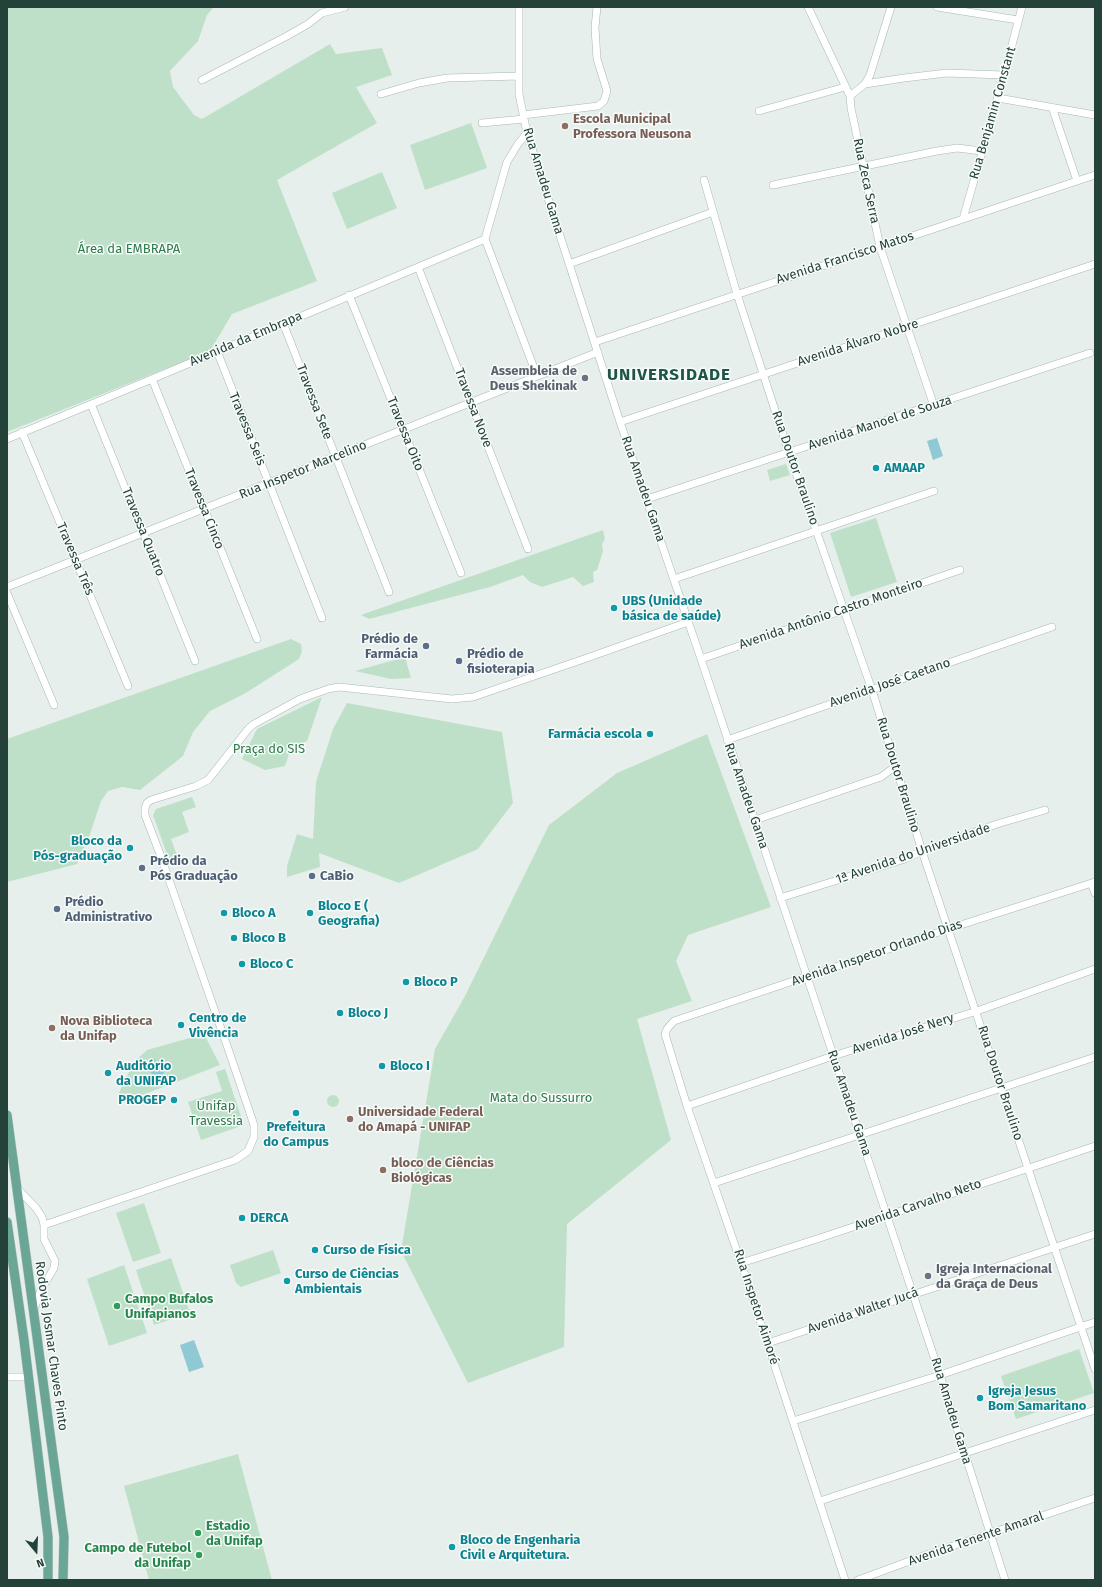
<!DOCTYPE html>
<meta charset="utf-8">
<style>
body{margin:0}
#map{position:relative;width:1102px;height:1587px;overflow:hidden;background:#e6efeb;font-family:"Fira Sans",sans-serif}
canvas{display:block}
.frame{position:absolute;inset:0;border:8px solid #24423a;pointer-events:none}
.north{position:absolute;left:16px;top:1531px;width:40px;height:40px;-webkit-text-stroke:3px #f7fbf9;paint-order:stroke;rotate:161deg;font-size:11px;font-weight:700;line-height:16px;text-align:center;color:#24423a}
.north::after{content:'';display:block;margin:auto;width:14px;height:18px;background:#24423a;clip-path:polygon(50% 0,100% 100%,50% 72%,0 100%)}
</style>
<div id="map">
<canvas width="1102" height="1587"></canvas>
<div class="frame"></div>
<div class="north">N</div>
</div>
<script>
const ctx = document.querySelector('canvas').getContext('2d');
ctx.lineJoin = 'round';
function fill(path, color) {
  ctx.fillStyle = color;
  ctx.fill(path, 'evenodd');
}
function toPath(rows) {
  const path = new Path2D();
  for (const r of rows) {
    if (r.length === 3) {
      path.moveTo(r[0] + r[2], r[1]);
      path.arc(r[0], r[1], r[2], 0, 2 * Math.PI);
      continue;
    }
    path.moveTo(r[0], r[1]);
    for (let i = 2; i < r.length; i += 2) path.lineTo(r[i], r[i + 1]);
  }
  return path;
}
function stroke(path, color, width, dash) {
  ctx.strokeStyle = color;
  ctx.lineWidth = width;
  ctx.lineCap = dash ? 'butt' : 'round';
  ctx.setLineDash(dash || []);
  ctx.stroke(path);
}
function write(font, color, halo, rows, align = 'center') {
  ctx.font = font + ' "Fira Sans",sans-serif';
  ctx.lineWidth = 3;
  ctx.setLineDash([]);
  ctx.textBaseline = 'middle';
  ctx.strokeStyle = halo;
  ctx.fillStyle = color;
  for (const [text, x, y, turn = 0] of rows) {
    ctx.save();
    ctx.translate(x, y);
    ctx.rotate((+turn || 0) * Math.PI / 180);
    ctx.textAlign = isNaN(turn) ? turn : align;
    if (halo) ctx.strokeText(text, 0, 0);
    ctx.fillText(text, 0, 0);
    ctx.restore();
  }
}
fill(toPath([
 [7,7,214,7,207,15,198,41,170,71,173,87,194,115,202,119,330,44,336,54,382,48,392,75,356,87,377,123,277,180,317,281,232,314,210,351,7,432],
 [471,123,487,168,425,190,410,145],
 [382,172,397,208,347,229,332,193],
 [786,464,790,475,770,481,767,470],
 [876,518,897,582,851,597,830,533],
 [603,530,605,539,602,544,603,551,597,570,593,572,594,582,583,586,573,577,542,587,530,582,523,575,490,587,369,619,361,615],
 [291,639,301,644,302,651,299,659,244,694,210,711,193,732,183,756,140,790,122,787,108,791,101,801,90,834,77,864,7,882,7,739],
 [405,657,411,678,391,679,355,671],
 [322,697,307,741,291,748,285,766,265,770,242,759,257,729],
 [347,703,502,732,513,803,478,849,399,883,319,853,320,867,287,877,287,866,297,834,313,839,316,782,333,729],
 [707,734,771,907,688,935,676,961,692,1001,637,1019,671,1140,567,1224,564,1347,468,1383,401,1251,435,1049,465,996,549,825,617,773],
 [192,797,196,807,182,812,189,832,171,839,179,861,169,860,153,815,156,809],
 [204,1034,220,1065,127,1101,129,1095,119,1098,118,1095,133,1063,147,1050],
 [225,1069,244,1125,201,1140,188,1102,222,1091,216,1072],
 [333,1101,6],
 [144,1203,161,1253,133,1262,116,1213],
 [273,1250,281,1273,241,1287,236,1283,230,1265],
 [171,1258,190,1313,154,1325,136,1270],
 [124,1265,147,1333,109,1346,87,1279],
 [1079,1349,1094,1393,1016,1419,1001,1376],
 [238,1454,272,1580,149,1580,124,1486]
]), '#bfe0c8');
fill(toPath([
 [937,438,943,456,933,460,927,441],
 [152,1057,159,1063,164,1071,162,1084,154,1079,151,1073,150,1068],
 [194,1340,204,1367,189,1372,180,1345]
]), '#8ec9d4');
const minor = toPath([
 [519,7,519,94,527,133,620,422,701,659,940,1375,1005,1580],
 [808,7,850,96],
 [891,7,870,75,865,84,850,96,851,108,880,247,934,406],
 [937,7,1018,20],
 [202,80,287,36,308,24,322,13,345,7],
 [865,84,904,78,947,73,1004,75],
 [381,94,419,83,447,78,519,76],
 [998,98,1095,115],
 [1052,107,1077,181],
 [759,111,845,87],
 [523,115,598,106,604,101,607,91,597,59,595,28,597,7],
 [482,123,524,119],
 [704,180,737,294,789,453,872,690,922,851,1095,1369],
 [773,185,937,151,957,148,982,151],
 [963,219,1004,75,1022,7],
 [485,239,537,376],
 [485,239,507,162,518,144,527,133],
 [569,264,713,212],
 [418,267,528,549],
 [349,295,461,573],
 [283,323,389,592],
 [595,342,1095,175],
 [217,351,322,618],
 [152,379,257,639],
 [91,404,195,661],
 [620,422,1095,264],
 [22,432,128,686],
 [7,439,152,379,485,239],
 [647,499,1090,353],
 [674,579,934,491],
 [7,587,598,352],
 [7,593,54,705],
 [701,659,960,570],
 [727,740,1052,627],
 [755,820,881,777,896,766],
 [1091,883,1095,893],
 [780,898,905,859,922,851,997,824,1045,810],
 [687,1106,833,1056,977,1011,1095,969],
 [714,1183,1095,1057],
 [16,1187,36,1208,42,1217,44,1225,44,1239,55,1261,54,1268,41,1290,34,1309],
 [44,1225,235,1160,248,1151,254,1137,254,1125,232,1060,160,854,145,815,145,808,147,803,151,800,196,786,208,780,249,728,254,724,300,699,328,689,339,687,452,699,473,697,584,659,688,622],
 [741,1263,817,1239,1095,1146],
 [768,1343,1095,1234],
 [7,1377,27,1377],
 [793,1421,940,1375,1095,1322],
 [820,1501,1095,1410],
 [845,1580,741,1263,687,1106,665,1034,667,1029,674,1021,948,929,1095,882],
 [858,1580,926,1555,1095,1498]
]);
const major = toPath([
 [7,1115,64,1537,63,1580],
 [7,1222,24,1340,48,1537,48,1580]
]);
stroke(minor, '#a8b8b2', 8);
stroke(major, '#c2cac8', 10);
stroke(minor, '#fff', 7);
stroke(major, '#6aa596', 9);
for (const [x, y, r, color] of [
 [565,126,4,"#8d6e63"],
 [585,378,4,"#6b7280"],
 [876,468,4,"#0f9aa8"],
 [614,608,4,"#0f9aa8"],
 [426,646,4,"#5c6f8a"],
 [459,661,4,"#5c6f8a"],
 [650,734,4,"#0f9aa8"],
 [130,848,4,"#0f9aa8"],
 [142,868,4,"#5c6f8a"],
 [312,876,4,"#5c6f8a"],
 [57,909,4,"#5c6f8a"],
 [224,913,4,"#0f9aa8"],
 [310,913,4,"#0f9aa8"],
 [234,938,4,"#0f9aa8"],
 [242,964,4,"#0f9aa8"],
 [406,982,4,"#0f9aa8"],
 [340,1013,4,"#0f9aa8"],
 [181,1025,4,"#0f9aa8"],
 [52,1028,4,"#8d6e63"],
 [382,1066,4,"#0f9aa8"],
 [108,1073,4,"#0f9aa8"],
 [174,1100,4,"#0f9aa8"],
 [296,1113,4,"#0f9aa8"],
 [350,1119,4,"#8d6e63"],
 [383,1170,4,"#8d6e63"],
 [242,1218,4,"#0f9aa8"],
 [315,1250,4,"#0f9aa8"],
 [928,1276,4,"#6b7280"],
 [287,1281,4,"#0f9aa8"],
 [117,1306,4,"#2e9e5b"],
 [980,1398,4,"#0f9aa8"],
 [198,1533,4,"#2e9e5b"],
 [452,1547,4,"#0f9aa8"],
 [199,1555,4,"#2e9e5b"]
]) {
  const dot = new Path2D();
  dot.arc(x, y, r, 0, 2 * Math.PI);
  ctx.fillStyle = color;
  ctx.fill(dot);
  stroke(dot, '#f7fbf9', 1.5);
}
write('13px', '#24423a', '#f7fbf9', [
 ["Rua Benjamin Constant",993,113,-74],
 ["Rua Amadeu Gama",543,181,73],
 ["Rua Zeca Serra",866,181,78],
 ["Avenida Francisco Matos",845,258,-18],
 ["Avenida da Embrapa",246,339,-23],
 ["Avenida Álvaro Nobre",858,343,-18],
 ["Travessa Sete",314,402,69],
 ["Travessa Nove",473,408,69],
 ["Avenida Manoel de Souza",880,423,-18],
 ["Travessa Seis",247,429,68],
 ["Travessa Oito",405,434,68],
 ["Rua Doutor Braulino",795,468,71],
 ["Rua Inspetor Marcelino",303,470,-22],
 ["Rua Amadeu Gama",643,489,71],
 ["Travessa Cinco",204,509,68],
 ["Travessa Quatro",143,532,68],
 ["Travessa Três",75,559,67],
 ["Avenida Antônio Castro Monteiro",831,614,-19],
 ["Avenida José Caetano",890,683,-19],
 ["Rua Doutor Braulino",898,775,73],
 ["Rua Amadeu Gama",746,796,71],
 ["1ª Avenida do Universidade",913,854,-19],
 ["Avenida Inspetor Orlando Dias",877,953,-19],
 ["Avenida José Nery",903,1034,-18],
 ["Rua Doutor Braulino",1000,1083,72],
 ["Rua Amadeu Gama",849,1103,71],
 ["Avenida Carvalho Neto",918,1205,-19],
 ["Rua Inspetor Aimoré",756,1307,72],
 ["Avenida Walter Jucá",863,1311,-19],
 ["Rodovia Josmar Chaves Pinto",51,1346,82],
 ["Rua Amadeu Gama",951,1411,73],
 ["Avenida Tenente Amaral",976,1539,-19]
]);
write('bold 13px', '#785e54', '#f7fbf9', [
 ["Escola Municipal",573,119],
 ["Professora Neusona",573,134],
 ["Nova Biblioteca",60,1021],
 ["da Unifap",60,1036],
 ["Universidade Federal",358,1112],
 ["do Amapá - UNIFAP",358,1127],
 ["bloco de Ciências",391,1163],
 ["Biológicas",391,1178]
], 'left');
write('13px', '#2d7a4b', '#f7fbf9', [
 ["Área da EMBRAPA",129,249],
 ["Praça do SIS",269,749],
 ["Mata do Sussurro",541,1098],
 ["Unifap",216,1106],
 ["Travessia",216,1121]
]);
write('bold 13px', '#5b616d', '#f7fbf9', [
 ["Assembleia de",577,371],
 ["Deus Shekinak",577,386],
 ["Igreja Internacional",936,1269,"left"],
 ["da Graça de Deus",936,1284,"left"]
], 'right');
write('bold 13px', '#0d838f', '#f7fbf9', [
 ["AMAAP",884,468],
 ["UBS (Unidade",622,601],
 ["básica de saúde)",622,616],
 ["Farmácia escola",642,734,"right"],
 ["Bloco da",122,841,"right"],
 ["Pós-graduação",122,856,"right"],
 ["Bloco E (",318,906],
 ["Geografia)",318,921],
 ["Bloco A",232,913],
 ["Bloco B",242,938],
 ["Bloco C",250,964],
 ["Bloco P",414,982],
 ["Bloco J",348,1013],
 ["Centro de",189,1018],
 ["Vivência",189,1033],
 ["Auditório",116,1066],
 ["da UNIFAP",116,1081],
 ["Bloco I",390,1066],
 ["PROGEP",166,1100,"right"],
 ["Prefeitura",296,1127,"center"],
 ["do Campus",296,1142,"center"],
 ["DERCA",250,1218],
 ["Curso de Física",323,1250],
 ["Curso de Ciências",295,1274],
 ["Ambientais",295,1289],
 ["Igreja Jesus",988,1391],
 ["Bom Samaritano",988,1406],
 ["Bloco de Engenharia",460,1540],
 ["Civil e Arquitetura.",460,1555]
], 'left');
write('bold 13px', '#4e5e75', '#f7fbf9', [
 ["Prédio de",418,639,"right"],
 ["Farmácia",418,654,"right"],
 ["Prédio de",467,654],
 ["fisioterapia",467,669],
 ["Prédio da",150,861],
 ["Pós Graduação",150,876],
 ["CaBio",320,876],
 ["Prédio",65,902],
 ["Administrativo",65,917]
], 'left');
write('bold 13px', '#27864d', '#f7fbf9', [
 ["Campo Bufalos",125,1299],
 ["Unifapianos",125,1314],
 ["Estadio",206,1526],
 ["da Unifap",206,1541],
 ["Campo de Futebol",191,1548,"right"],
 ["da Unifap",191,1563,"right"]
], 'left');
ctx.letterSpacing = '1px';
write('bold 17px', '#1f5548', '#f7fbf9', [
 ["UNIVERSIDADE",669,375]
]);
ctx.letterSpacing = '0px';
</script>
